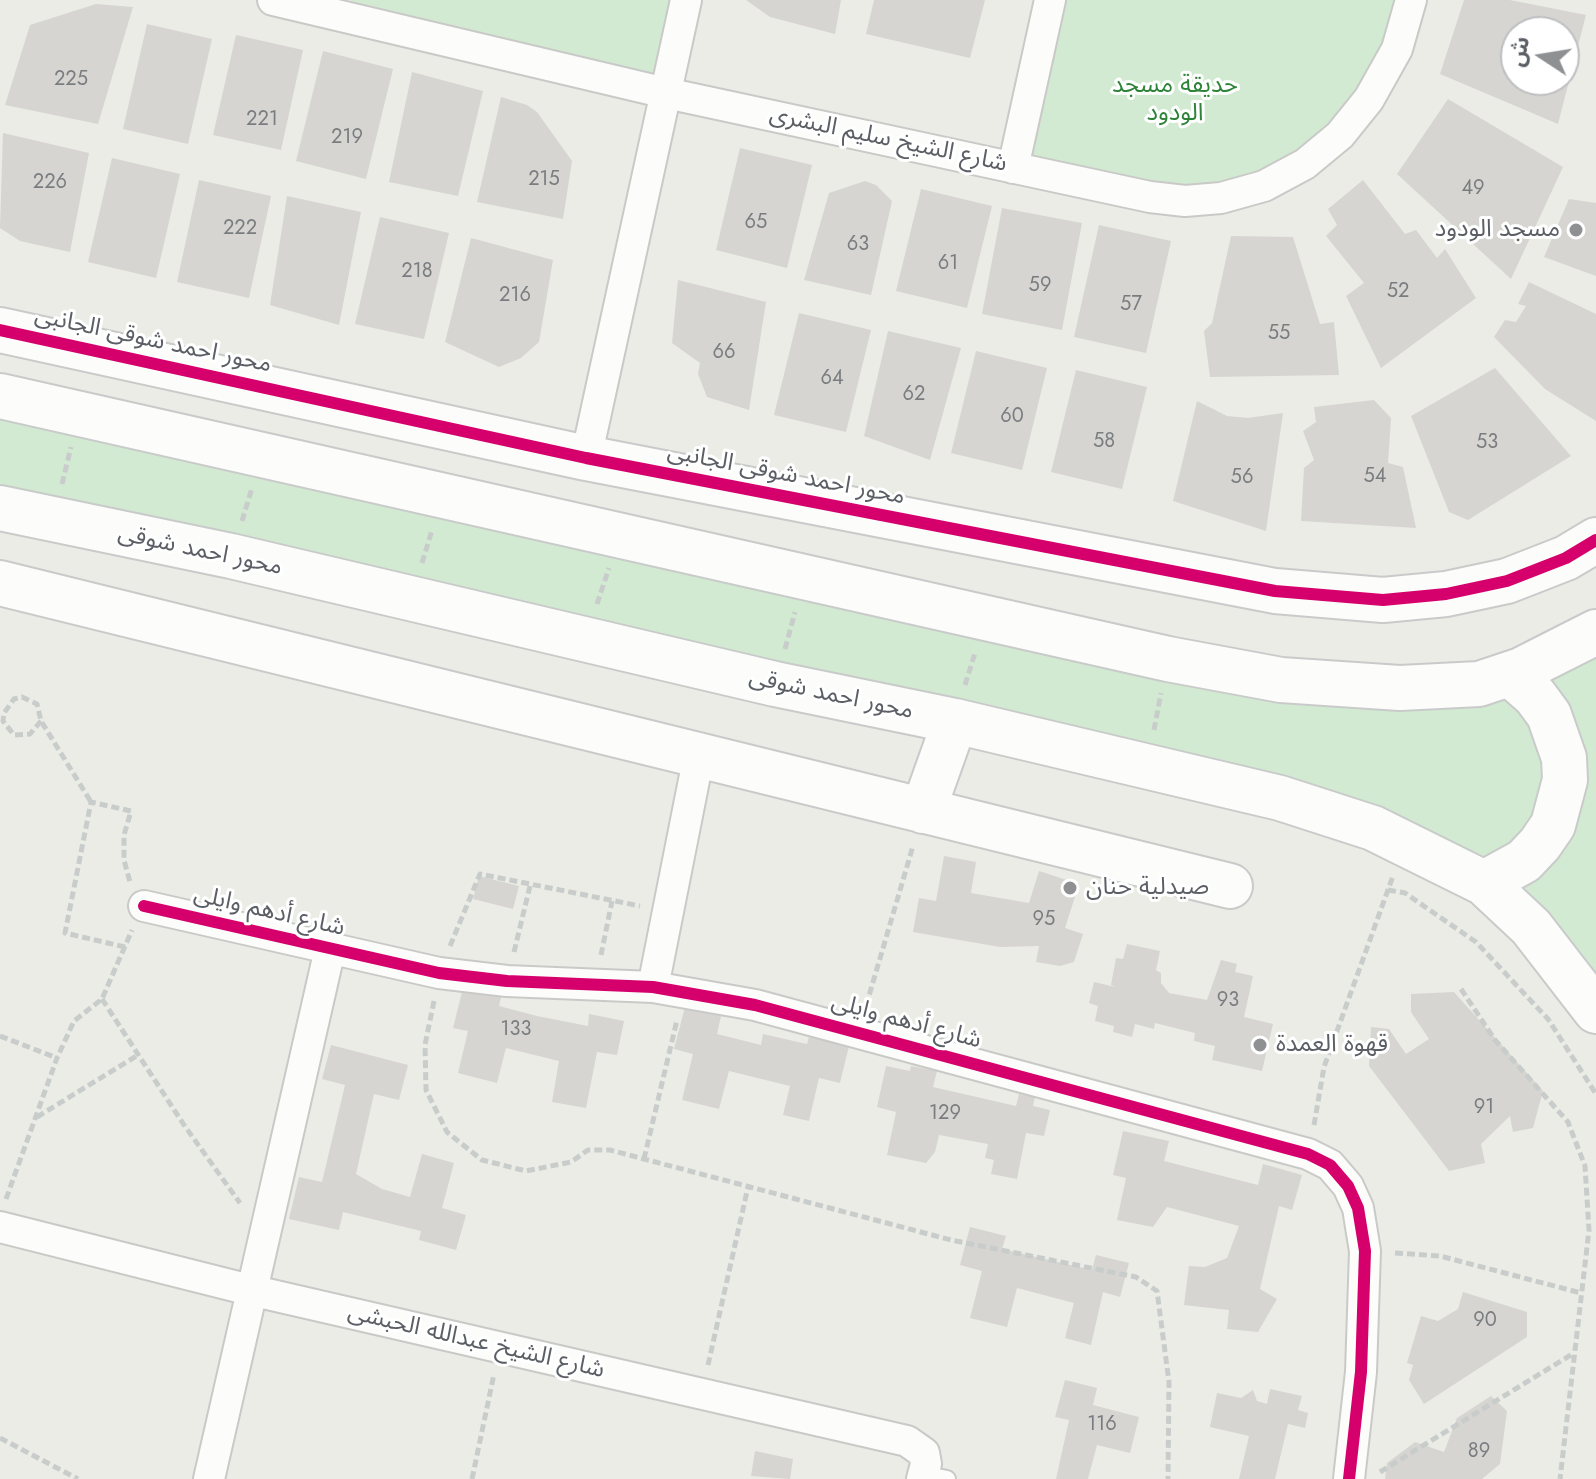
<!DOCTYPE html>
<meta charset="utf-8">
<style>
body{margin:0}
#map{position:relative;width:1596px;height:1479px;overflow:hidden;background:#ecece6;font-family:Jost,"Noto Sans Arabic",sans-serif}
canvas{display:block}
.north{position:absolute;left:1500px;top:16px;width:80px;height:80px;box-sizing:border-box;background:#fff;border:2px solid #bdbfc1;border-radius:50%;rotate:282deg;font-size:22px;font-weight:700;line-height:32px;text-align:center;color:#5b5f65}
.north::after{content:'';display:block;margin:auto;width:28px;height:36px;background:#8e9092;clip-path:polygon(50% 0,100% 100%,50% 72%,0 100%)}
</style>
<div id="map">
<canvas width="1596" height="1479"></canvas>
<div class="north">ش</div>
</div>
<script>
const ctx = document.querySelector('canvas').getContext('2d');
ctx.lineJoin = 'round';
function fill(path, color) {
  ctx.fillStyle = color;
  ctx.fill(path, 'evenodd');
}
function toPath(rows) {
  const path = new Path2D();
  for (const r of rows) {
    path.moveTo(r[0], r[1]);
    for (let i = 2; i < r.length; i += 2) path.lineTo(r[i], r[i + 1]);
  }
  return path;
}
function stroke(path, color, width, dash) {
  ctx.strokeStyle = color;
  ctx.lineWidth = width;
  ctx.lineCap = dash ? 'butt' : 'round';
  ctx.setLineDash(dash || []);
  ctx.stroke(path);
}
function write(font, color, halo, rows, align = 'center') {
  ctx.font = font + ' Jost,"Noto Sans Arabic",sans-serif';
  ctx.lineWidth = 6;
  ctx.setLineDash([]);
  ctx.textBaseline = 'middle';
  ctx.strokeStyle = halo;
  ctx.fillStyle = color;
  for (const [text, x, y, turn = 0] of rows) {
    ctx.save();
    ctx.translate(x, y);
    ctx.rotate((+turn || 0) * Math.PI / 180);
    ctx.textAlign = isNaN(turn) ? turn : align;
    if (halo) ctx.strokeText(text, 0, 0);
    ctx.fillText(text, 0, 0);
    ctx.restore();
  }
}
fill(toPath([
 [351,0,686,0,666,93,347,17],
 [1050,0,1411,0,1340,135,1221,198,1013,168],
 [0,396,1400,688,1596,632,1596,1011,1552,953,1404,845,0,508]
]), '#d3ead2');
fill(toPath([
 [746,0,841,0,835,34,770,17],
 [874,0,985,0,970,58,866,34],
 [1464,0,1510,0,1586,15,1558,124,1440,74],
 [1516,32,1564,32,1564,80,1516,80],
 [96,4,133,7,98,124,5,105,30,25],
 [147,24,212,39,188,144,123,129],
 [236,35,303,50,281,150,213,135],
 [323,51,393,69,366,179,296,161],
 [412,72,483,91,458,196,389,182],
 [501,97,527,105,537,112,572,161,563,219,477,202],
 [1448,99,1563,167,1511,279,1397,174],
 [3,133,89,153,70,252,20,241,0,228],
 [740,148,812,165,787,268,716,250],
 [112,158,180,174,156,278,88,262],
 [199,180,271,196,249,298,177,282],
 [1363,180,1405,234,1416,230,1437,258,1445,249,1476,298,1381,368,1346,296,1364,283,1326,236,1337,225,1328,209],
 [865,181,876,185,892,201,871,295,804,280,829,193],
 [921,189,992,206,967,308,896,291],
 [287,196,361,212,339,325,270,305],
 [1569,199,1596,203,1596,276,1544,257],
 [1002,208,1082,223,1062,330,982,314],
 [380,217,449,233,424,339,355,324],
 [1099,225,1171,241,1146,353,1074,337],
 [1231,236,1293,237,1320,324,1334,322,1339,375,1210,377,1204,331,1212,323],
 [471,238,553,260,539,342,521,358,499,367,445,342],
 [678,280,766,302,749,410,707,397,698,374,700,363,672,343],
 [1529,282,1596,314,1596,421,1545,389,1494,337,1505,320,1516,322,1526,306,1518,304],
 [799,313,871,330,846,432,774,415],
 [888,331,961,348,930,460,864,436],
 [976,351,1047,368,1022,470,951,453],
 [1495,368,1571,456,1468,520,1449,512,1411,416],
 [1076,370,1147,387,1122,489,1051,472],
 [1374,400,1391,418,1388,463,1403,467,1416,528,1301,521,1304,468,1314,460,1303,431,1316,422,1314,407],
 [1197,401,1227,416,1248,418,1283,413,1266,531,1173,501],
 [944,856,976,862,971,893,1029,903,1039,871,1079,884,1065,928,1083,934,1074,962,1060,966,1036,962,1039,946,1000,947,913,932,919,898,936,901],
 [479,876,519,886,513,909,473,899],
 [1127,944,1160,951,1156,970,1161,973,1161,983,1169,993,1207,1000,1221,960,1237,964,1235,972,1253,976,1244,1017,1273,1024,1262,1071,1212,1060,1215,1046,1194,1041,1195,1033,1155,1023,1154,1029,1135,1024,1132,1037,1113,1032,1114,1026,1095,1021,1098,1006,1089,1003,1094,982,1115,987,1111,985,1116,958,1123,959],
 [464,984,502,993,499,1006,537,1016,588,1026,589,1014,624,1021,617,1055,597,1052,586,1108,552,1102,559,1061,506,1048,497,1083,458,1073,468,1031,453,1028],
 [1454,992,1543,1091,1533,1128,1513,1132,1510,1116,1481,1144,1485,1163,1449,1171,1369,1066,1371,1027,1389,1029,1406,1054,1429,1039,1411,1012,1411,994],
 [685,1007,721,1016,717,1034,761,1045,763,1034,807,1044,810,1033,850,1042,840,1083,819,1078,809,1121,783,1115,790,1086,729,1071,719,1109,682,1100,693,1054,674,1049],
 [331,1045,408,1065,399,1100,374,1094,356,1174,382,1189,410,1197,422,1154,454,1163,442,1208,466,1215,456,1250,419,1240,421,1231,343,1212,339,1230,289,1219,299,1177,322,1182,345,1085,322,1079],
 [886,1066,910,1071,911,1066,937,1071,933,1087,1016,1106,1019,1094,1035,1097,1033,1106,1050,1110,1044,1136,1026,1133,1017,1179,991,1174,994,1160,985,1158,988,1144,939,1135,935,1152,926,1163,887,1155,896,1112,877,1107],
 [1123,1131,1169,1141,1164,1161,1258,1185,1263,1164,1302,1175,1292,1210,1279,1206,1260,1289,1277,1299,1258,1332,1227,1329,1229,1310,1184,1305,1189,1266,1205,1267,1227,1258,1239,1226,1167,1207,1153,1227,1117,1220,1126,1178,1113,1175],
 [970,1227,1006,1236,1002,1249,1092,1270,1096,1255,1129,1263,1120,1297,1103,1292,1091,1345,1065,1338,1074,1303,1017,1288,1007,1327,970,1318,982,1271,960,1265],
 [1463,1292,1527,1312,1527,1337,1424,1404,1409,1380,1413,1365,1407,1363,1421,1316,1438,1321,1458,1309],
 [1065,1380,1097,1388,1093,1405,1139,1417,1130,1453,1097,1445,1088,1479,1056,1479,1069,1420,1055,1417],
 [1270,1389,1302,1396,1298,1410,1308,1413,1305,1428,1288,1424,1275,1479,1239,1479,1249,1436,1210,1427,1217,1393,1241,1398,1253,1390,1257,1401,1267,1404],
 [1491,1396,1507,1411,1500,1464,1482,1479,1385,1479,1387,1463,1415,1442,1444,1452,1457,1418],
 [755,1451,793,1459,790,1479,751,1476]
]), '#d6d5d1');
const lane = toPath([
 [923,1474,947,1479]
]);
const street = toPath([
 [273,0,666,93,1150,197,1185,201,1221,198,1264,186,1305,164,1340,135,1369,99,1397,49,1411,0],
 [1013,168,1050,0],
 [586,458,686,0],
 [144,906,439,973,507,981,653,987,755,1005,1308,1154,1330,1165,1348,1186,1358,1208,1365,1251,1361,1372,1349,1479],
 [653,987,699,755],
 [0,1227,250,1290,907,1441,924,1453,926,1464,922,1479],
 [209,1479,330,949]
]);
const secondary = toPath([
 [0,330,586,458,1275,591,1383,600,1446,594,1507,581,1566,558,1596,540],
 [0,396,1168,659,1281,680,1400,688,1479,684,1521,670,1596,632],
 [0,508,231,556,775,684,955,721,1280,798,1373,828,1484,883,1531,927,1596,1011],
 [0,583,1230,886],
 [923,811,955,721],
 [1484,883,1524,861,1540,844,1553,825,1565,780,1564,758,1549,715,1535,696,1510,674]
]);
stroke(lane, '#c9cac8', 20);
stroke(street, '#c9cac8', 34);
stroke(secondary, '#c9cbca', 48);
stroke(toPath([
 [62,484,71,447],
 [242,521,252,488],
 [422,563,432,530],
 [597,604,609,568],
 [785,649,795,612],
 [965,685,975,653],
 [41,721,30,734,14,735,3,721,4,713,14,699,22,697,37,704,41,721,91,802],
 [1154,730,1161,693],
 [1388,890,1405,893,1476,942,1548,1019,1596,1094],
 [450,946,480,874,640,906],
 [125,947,65,933,91,802,131,811,124,835,124,860,130,882],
 [514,952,530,886],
 [601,955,612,901],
 [1461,989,1495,1040,1568,1122,1585,1166,1589,1230,1560,1479],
 [102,999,184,1125,240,1203],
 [434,1001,425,1045,426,1090,447,1132,482,1160,526,1171,571,1162,588,1150,610,1150,951,1240,1136,1277,1157,1291,1169,1382,1168,1479],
 [866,1006,913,846],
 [0,1036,57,1058],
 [37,1117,138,1055],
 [1314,1125,1324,1067,1393,876],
 [644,1159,677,1020],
 [6,1199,57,1058,74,1021,102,999,132,930],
 [1395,1253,1440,1256,1581,1293],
 [708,1365,748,1187],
 [0,1438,78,1479],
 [1380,1472,1574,1353],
 [472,1479,494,1374]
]), '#c8cdcb', 5, [8, 4]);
stroke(lane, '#fcfcfb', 16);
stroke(street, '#fcfcfb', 30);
stroke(secondary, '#fcfcfb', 44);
stroke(toPath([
 [0,330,586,458,1275,591,1383,600,1446,594,1507,581,1566,558,1596,540],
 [144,906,439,973,507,981,653,987,755,1005,1308,1154,1330,1165,1348,1186,1358,1208,1365,1251,1361,1372,1349,1479]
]), '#d6006c', 12);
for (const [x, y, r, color] of [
 [1576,230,8,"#8e9092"],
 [1070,888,8,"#8e9092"],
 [1260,1045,8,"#8e9092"]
]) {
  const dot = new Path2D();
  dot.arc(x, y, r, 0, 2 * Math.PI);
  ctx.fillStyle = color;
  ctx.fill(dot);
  stroke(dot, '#fff', 3);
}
write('20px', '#7a7d80', null, [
 ["225",71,80],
 ["221",262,120],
 ["219",347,138],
 ["215",544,180],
 ["226",50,183],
 ["49",1473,189],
 ["65",756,223],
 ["222",240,229],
 ["63",858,245],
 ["61",948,264],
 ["218",417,272],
 ["59",1040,286],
 ["52",1398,292],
 ["216",515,296],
 ["57",1131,305],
 ["55",1279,334],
 ["66",724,353],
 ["64",832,379],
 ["62",914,395],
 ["60",1012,417],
 ["58",1104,442],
 ["53",1487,443],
 ["54",1375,477],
 ["56",1242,478],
 ["95",1044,920],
 ["93",1228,1001],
 ["133",516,1030],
 ["91",1484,1108],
 ["129",945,1114],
 ["90",1485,1321],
 ["116",1102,1425],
 ["89",1479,1452]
]);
write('24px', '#2d8337', '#fff', [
 ["حديقة مسجد",1175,86],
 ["الودود",1175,114]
]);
write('24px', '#5b5f65', '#fff', [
 ["شارع الشيخ سليم البشرى",888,140,12],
 ["محور احمد شوقى الجانبى",153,341,12],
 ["محور احمد شوقى الجانبى",786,475,11],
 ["محور احمد شوقى",200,551,12],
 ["محور احمد شوقى",831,695,12],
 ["شارع أدهم وايلى",269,912,13],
 ["شارع أدهم وايلى",906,1022,15],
 ["شارع الشيخ عبدالله الحبشى",476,1342,13]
]);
write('24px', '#5b5f65', '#fff', [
 ["مسجد الودود",1560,230,"right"],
 ["صيدلية حنان",1086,888],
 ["قهوة العمدة",1276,1045]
], 'left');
</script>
